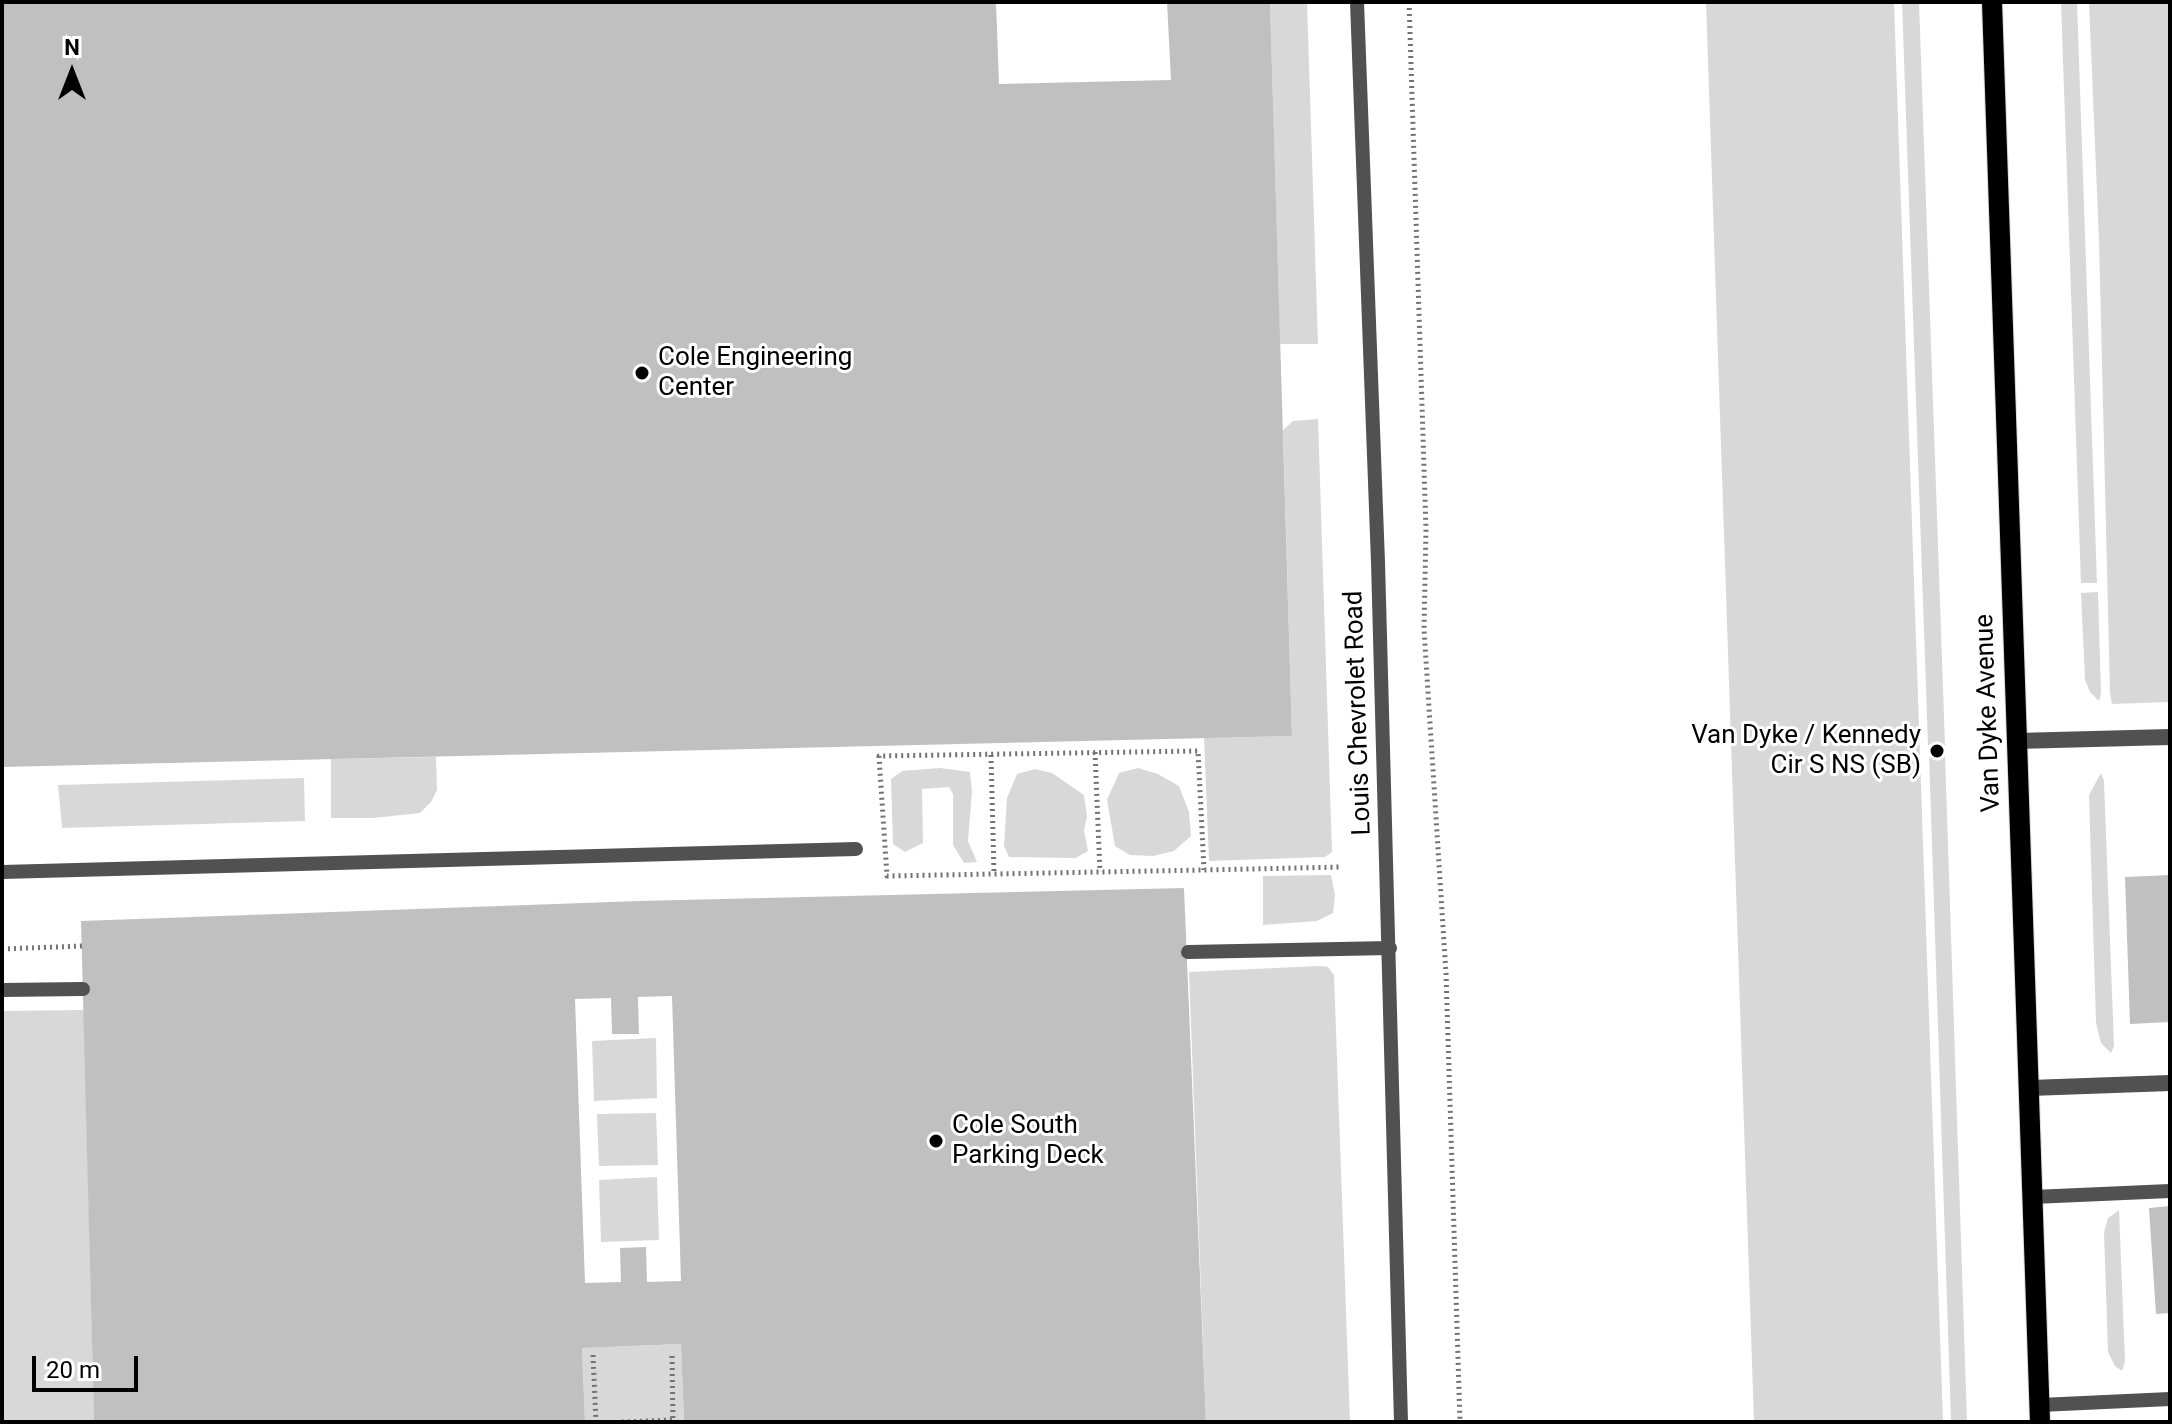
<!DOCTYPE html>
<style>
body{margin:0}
#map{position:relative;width:2172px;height:1424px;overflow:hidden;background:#fff;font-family:Roboto,sans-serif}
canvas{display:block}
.frame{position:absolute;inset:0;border:4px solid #000;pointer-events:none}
.north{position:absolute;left:32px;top:32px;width:80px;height:80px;-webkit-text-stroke:6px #fff;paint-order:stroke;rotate:0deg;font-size:22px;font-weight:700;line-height:32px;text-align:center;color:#000}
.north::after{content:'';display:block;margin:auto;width:28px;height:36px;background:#000;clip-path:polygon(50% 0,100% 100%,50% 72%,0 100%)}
.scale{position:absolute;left:32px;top:1356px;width:106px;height:36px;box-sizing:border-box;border:4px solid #000;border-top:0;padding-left:10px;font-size:24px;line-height:28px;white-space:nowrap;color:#000;-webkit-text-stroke:6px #fff;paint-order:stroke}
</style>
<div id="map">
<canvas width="2172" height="1424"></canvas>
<div class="frame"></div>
<div class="north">N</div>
<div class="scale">20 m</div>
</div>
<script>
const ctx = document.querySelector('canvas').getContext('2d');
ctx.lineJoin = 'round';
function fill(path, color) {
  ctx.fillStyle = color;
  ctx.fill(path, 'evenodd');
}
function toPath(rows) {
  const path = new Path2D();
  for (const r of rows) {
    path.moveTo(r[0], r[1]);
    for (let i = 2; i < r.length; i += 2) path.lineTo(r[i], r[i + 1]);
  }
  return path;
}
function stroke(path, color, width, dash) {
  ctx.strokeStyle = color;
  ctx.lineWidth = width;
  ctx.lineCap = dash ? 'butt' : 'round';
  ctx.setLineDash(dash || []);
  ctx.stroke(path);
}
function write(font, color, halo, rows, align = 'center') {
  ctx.font = font + ' Roboto,sans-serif';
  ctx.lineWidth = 6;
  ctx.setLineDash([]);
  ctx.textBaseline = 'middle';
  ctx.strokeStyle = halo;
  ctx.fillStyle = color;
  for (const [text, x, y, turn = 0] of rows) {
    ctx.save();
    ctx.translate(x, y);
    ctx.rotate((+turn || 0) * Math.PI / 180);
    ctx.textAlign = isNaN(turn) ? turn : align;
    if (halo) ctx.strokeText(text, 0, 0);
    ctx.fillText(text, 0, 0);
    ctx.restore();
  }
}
fill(toPath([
 [1270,2,1307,2,1318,344,1280,344],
 [1706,2,1894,2,1943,1422,1754,1422],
 [1902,2,1919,2,1945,745,1928,745],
 [2061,2,2077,2,2097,583,2081,583],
 [2089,2,2170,2,2170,702,2112,704,2110,693,2099,240],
 [1318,419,1332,852,1325,857,1209,861,1204,738,1292,736,1283,430,1293,421],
 [2098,592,2101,693,2099,701,2090,692,2085,680,2081,593],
 [1929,754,1945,754,1967,1422,1951,1422],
 [436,757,437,790,431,802,420,813,373,818,331,818,331,759],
 [940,768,970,772,972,791,968,841,977,862,964,863,953,845,953,794,949,787,922,789,923,843,905,852,893,844,891,779,902,771],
 [1138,768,1158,774,1179,786,1189,812,1191,836,1174,851,1153,856,1130,855,1115,846,1107,800,1119,773],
 [1035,769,1052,773,1084,795,1087,817,1084,830,1088,851,1076,858,1009,857,1004,846,1007,798,1017,774],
 [2101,773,2104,781,2114,1046,2111,1053,2101,1043,2096,1023,2089,795],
 [304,778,305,821,62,828,58,785],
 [1331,875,1335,895,1333,913,1317,921,1263,925,1263,876],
 [1319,966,1328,967,1334,975,1350,1422,1206,1422,1189,972],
 [84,1010,94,1422,2,1422,2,1011],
 [656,1038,657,1098,594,1101,592,1041],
 [656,1113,658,1165,599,1166,597,1114],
 [657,1177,659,1240,601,1242,599,1180],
 [2119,1210,2125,1361,2122,1371,2115,1366,2108,1352,2104,1232,2108,1218],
 [681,1344,684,1422,585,1422,582,1348]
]), '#d8d8d8');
fill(toPath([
 [2,2,996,2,999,84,1171,80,1167,2,1270,2,1292,736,2,767],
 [2170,875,2170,1022,2130,1024,2125,877],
 [1184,888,1206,1422,684,1422,681,1344,582,1348,585,1422,94,1422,81,921,639,901],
 [672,996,681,1281,647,1282,646,1247,620,1248,621,1282,585,1283,575,999,611,998,612,1034,639,1034,638,997],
 [2170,1206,2170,1313,2156,1314,2149,1208]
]), '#c0c0c0');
const primary = toPath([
 [1992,2,2040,1422]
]);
stroke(primary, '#dbdbdb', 22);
stroke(toPath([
 [1409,2,1426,530,1424,629,1446,974,1460,1422],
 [1095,752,1100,872],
 [991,755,994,874],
 [1204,870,1198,751,879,756,887,876,994,874,1204,870,1342,867],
 [2,949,82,946],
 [593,1355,596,1422],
 [672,1356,673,1422],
 [622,1422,673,1420]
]), '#737373', 5, [2, 4]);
stroke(toPath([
 [1357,2,1378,562,1401,1422],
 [2,872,856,849],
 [1188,952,1390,948],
 [2,990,83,989],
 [2033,1197,2170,1191],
 [2040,1405,2170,1399]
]), '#515151', 14);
stroke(toPath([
 [2016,741,2170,737],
 [2030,1088,2170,1083]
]), '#515151', 16);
stroke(primary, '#000', 20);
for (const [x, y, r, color] of [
 [642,373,8,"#000"],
 [1937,751,8,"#000"],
 [936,1141,8,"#000"]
]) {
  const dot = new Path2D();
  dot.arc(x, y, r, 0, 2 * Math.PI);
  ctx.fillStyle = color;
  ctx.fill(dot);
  stroke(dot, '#fff', 3);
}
write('26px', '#000', '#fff', [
 ["Cole Engineering",658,358],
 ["Center",658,388],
 ["Van Dyke / Kennedy",1921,736,"right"],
 ["Cir S NS (SB)",1921,766,"right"],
 ["Cole South",952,1126],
 ["Parking Deck",952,1156]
], 'left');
write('26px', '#000', '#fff', [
 ["Louis Chevrolet Road",1359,713,-92],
 ["Van Dyke Avenue",1989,713,-92]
]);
</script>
